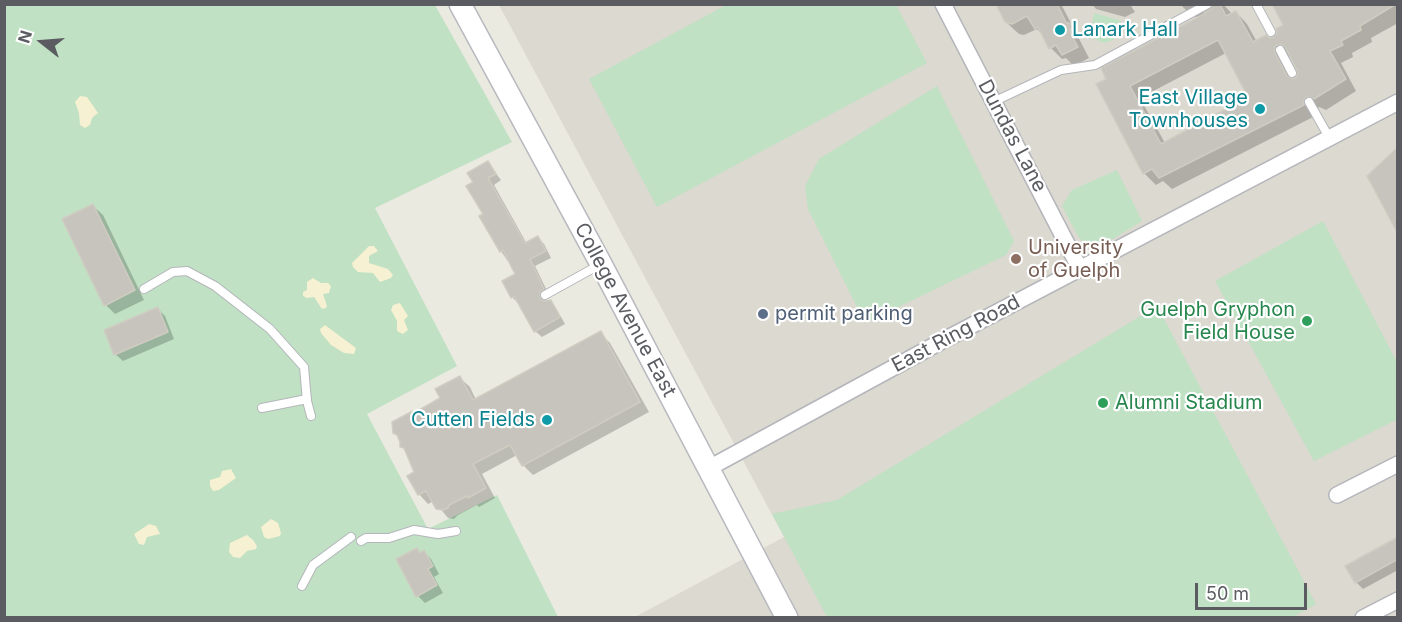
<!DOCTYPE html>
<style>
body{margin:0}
#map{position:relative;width:1402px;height:622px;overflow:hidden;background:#ebeae1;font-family:Inter,sans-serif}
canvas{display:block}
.frame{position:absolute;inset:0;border:6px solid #5a5c61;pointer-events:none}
.north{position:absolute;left:12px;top:12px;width:60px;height:60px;-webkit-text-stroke:4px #fff;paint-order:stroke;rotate:287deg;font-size:16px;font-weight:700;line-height:24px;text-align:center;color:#5a5c61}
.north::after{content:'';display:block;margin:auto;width:21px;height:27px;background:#5a5c61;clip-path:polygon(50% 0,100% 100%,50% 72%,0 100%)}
.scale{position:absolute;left:1195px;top:583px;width:112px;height:27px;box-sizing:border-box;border:3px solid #5a5c61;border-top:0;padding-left:8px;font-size:18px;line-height:21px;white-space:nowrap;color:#5a5c61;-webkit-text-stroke:4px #fff;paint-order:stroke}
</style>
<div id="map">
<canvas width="1402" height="622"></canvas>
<div class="frame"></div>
<div class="north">N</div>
<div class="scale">50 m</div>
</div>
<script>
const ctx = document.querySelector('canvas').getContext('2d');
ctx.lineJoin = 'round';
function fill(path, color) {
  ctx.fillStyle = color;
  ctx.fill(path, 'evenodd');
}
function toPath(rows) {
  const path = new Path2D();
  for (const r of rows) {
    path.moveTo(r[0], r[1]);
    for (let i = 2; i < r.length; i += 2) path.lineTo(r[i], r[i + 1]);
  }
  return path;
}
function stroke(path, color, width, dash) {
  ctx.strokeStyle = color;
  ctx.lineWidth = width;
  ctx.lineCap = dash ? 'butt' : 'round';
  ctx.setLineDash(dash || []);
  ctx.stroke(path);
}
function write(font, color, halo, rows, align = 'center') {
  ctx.font = font + ' Inter,sans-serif';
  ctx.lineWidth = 4.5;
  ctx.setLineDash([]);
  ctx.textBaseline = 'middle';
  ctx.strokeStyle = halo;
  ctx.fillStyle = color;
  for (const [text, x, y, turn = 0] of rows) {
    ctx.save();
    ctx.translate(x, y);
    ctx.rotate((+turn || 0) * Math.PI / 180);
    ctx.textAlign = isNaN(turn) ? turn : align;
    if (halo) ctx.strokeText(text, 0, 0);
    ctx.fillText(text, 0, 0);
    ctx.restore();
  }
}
fill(toPath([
 [499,5,1397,5,1397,617,635,617,784,537]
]), '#dbd9d0');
fill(toPath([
 [728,4,896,5,927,63,657,207,589,79],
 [5,5,435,5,512,142,375,208,457,366,367,414,428,529,497,495,558,617,5,617],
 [1094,13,1122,21,1113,40,1104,43,1095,39,1092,35,1091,31],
 [937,86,1014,241,1006,255,865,323,808,209,805,186,819,159],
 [1117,170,1142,221,1105,244,1096,246,1085,244,1078,236,1062,206,1072,190],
 [1323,221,1397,362,1398,419,1314,461,1215,281],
 [1157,306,1316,604,1291,618,827,617,772,514,837,500]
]), '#c0e1c3');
fill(toPath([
 [80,96,87,97,98,113,92,118,90,125,85,128,80,125,79,113,75,102],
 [369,246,374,246,378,251,369,256,369,263,388,269,393,275,391,278,380,282,373,273,358,272,353,267,352,263],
 [313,278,321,283,328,283,331,286,329,293,323,294,327,306,326,308,322,309,314,297,307,298,303,296,303,292,307,290,307,282],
 [400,303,408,316,404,320,408,330,403,334,397,331,397,321,391,310,393,305],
 [325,325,356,348,354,354,344,353,331,345,321,333,320,329],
 [231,469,236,478,219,490,213,491,210,486,210,480,220,477,222,471],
 [271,519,278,523,281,533,280,536,268,539,264,537,261,527],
 [149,524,156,526,160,534,147,537,144,545,139,544,134,534],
 [247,535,253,540,257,546,256,549,247,551,240,558,233,557,229,552,230,543]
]), '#f6f1d2');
fill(toPath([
 [997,4,1061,4,1089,58,1074,66,1066,58,1062,59,1051,48,1044,36,1037,29,1024,35,1019,34,1006,22],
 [1092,4,1134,4,1131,6,1135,12,1125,17,1096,9],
 [1180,4,1223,4,1232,14,1236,12,1247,24,1257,42,1275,38,1285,25,1274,4,1398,4,1398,23,1371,38,1372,42,1352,53,1353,57,1341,63,1356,91,1326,110,1319,107,1315,111,1315,116,1172,189,1163,181,1156,185,1144,173,1098,85,1200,18,1191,15],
 [1226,53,1250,98,1165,143,1140,98],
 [1288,56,1291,56,1299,70,1299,76,1293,80,1285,65],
 [488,163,501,180,494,185,527,244,538,238,544,244,551,258,535,266,549,295,545,299,545,302,550,302,556,308,565,324,542,337,535,331,520,302,518,303,512,297,517,275,501,251,485,215,475,183],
 [93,206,103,215,144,300,115,314,106,305],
 [158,309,165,316,174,339,123,361,115,354],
 [600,333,610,343,649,412,533,475,523,465,517,455,482,474,495,498,479,507,477,505,458,515,454,519,448,518,434,501,428,504,419,494,416,473,407,451,401,446,401,439,394,432,414,415,442,399,460,378,470,387,476,400],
 [1398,539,1398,570,1363,589,1356,582],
 [424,552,431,559,439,574,434,577,443,593,425,603,418,596,421,554]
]), '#0003');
const building = toPath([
 [996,4,1057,4,1066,22,1073,25,1070,32,1078,47,1062,55,1056,45,1049,49,1038,27,1035,29,1027,16,1012,24,1005,22,996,4],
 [1214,4,1220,4,1226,16,1236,11,1253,42,1266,35,1270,38,1274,37,1277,33,1276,29,1283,25,1272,4,1396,4,1360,26,1361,30,1341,41,1343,45,1330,51,1346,79,1314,99,1307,97,1304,100,1304,105,1159,178,1152,169,1143,174,1096,84,1106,79,1101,68,1206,13,1204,13,1211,9,1214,4],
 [1218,40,1248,97,1161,144,1130,86,1218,40],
 [1281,44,1285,47,1297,70,1297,76,1294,79,1287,76,1275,53,1275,46,1281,44],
 [1398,147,1398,234,1367,176,1398,147],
 [488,161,496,174,488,178,525,243,538,236,546,251,530,259,544,289,540,292,540,297,544,301,551,300,560,317,534,332,514,296,511,298,502,281,515,274,503,250,500,252,479,216,483,214,466,186,473,182,467,173,488,161],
 [93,204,135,290,104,306,62,219,93,204],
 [158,307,168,332,114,355,104,330,158,307],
 [601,331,640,402,522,466,510,445,473,464,486,488,468,498,467,496,449,505,448,508,443,510,436,509,426,491,418,495,407,476,414,472,404,448,400,447,400,442,397,435,393,433,392,422,413,411,414,413,440,398,435,389,460,376,473,400,601,331],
 [1398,537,1398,559,1355,583,1345,566,1398,537],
 [417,548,420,553,424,550,433,566,428,569,437,585,416,597,396,559,417,548]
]);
fill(building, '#c7c4be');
stroke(building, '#cfccc1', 1.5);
const lane = toPath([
 [1256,4,1271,32],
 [1280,50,1292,73],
 [993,102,1061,70,1095,65,1208,4],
 [1309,102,1330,139],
 [144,289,173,272,187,271,215,286,233,300,270,329,304,367,307,401,311,416],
 [545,295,601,264],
 [262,408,307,399],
 [361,541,366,538,389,538,414,530,438,534,456,531],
 [302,586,313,565,351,537]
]);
const street = toPath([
 [943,4,1080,269],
 [709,468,944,340,1398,102],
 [1337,495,1398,464],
 [1363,618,1398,600]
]);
const secondary = toPath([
 [460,4,601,264,787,618]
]);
stroke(lane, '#b4b6bb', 10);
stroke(street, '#b4b6bb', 18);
stroke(secondary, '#b7b9bf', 24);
stroke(lane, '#fff', 8);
stroke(street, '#fff', 15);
stroke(secondary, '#fff', 21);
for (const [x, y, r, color] of [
 [1060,30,6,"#0f9aa8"],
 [1260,109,6,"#0f9aa8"],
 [1016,259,6,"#8d6e63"],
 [763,314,6,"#5c6f8a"],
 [1307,321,6,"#2e9e5b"],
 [1103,403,6,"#2e9e5b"],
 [547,420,6,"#0f9aa8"]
]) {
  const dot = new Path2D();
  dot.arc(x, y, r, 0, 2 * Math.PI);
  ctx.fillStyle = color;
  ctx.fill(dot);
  stroke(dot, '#fff', 2);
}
write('20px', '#0d838f', '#fff', [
 ["Lanark Hall",1072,30,"left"],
 ["East Village",1248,98],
 ["Townhouses",1248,121],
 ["Cutten Fields",535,420]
], 'right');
write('20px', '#5a5c61', '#fff', [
 ["Dundas Lane",1012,136,62],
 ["College Avenue East",625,310,62],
 ["East Ring Road",956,334,-28]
]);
write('20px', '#785e54', '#fff', [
 ["University",1028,248],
 ["of Guelph",1028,271]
], 'left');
write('20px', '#27864d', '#fff', [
 ["Guelph Gryphon",1295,310],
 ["Field House",1295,333],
 ["Alumni Stadium",1115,403,"left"]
], 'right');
write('20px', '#4e5e75', '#fff', [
 ["permit parking",775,314]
], 'left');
</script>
